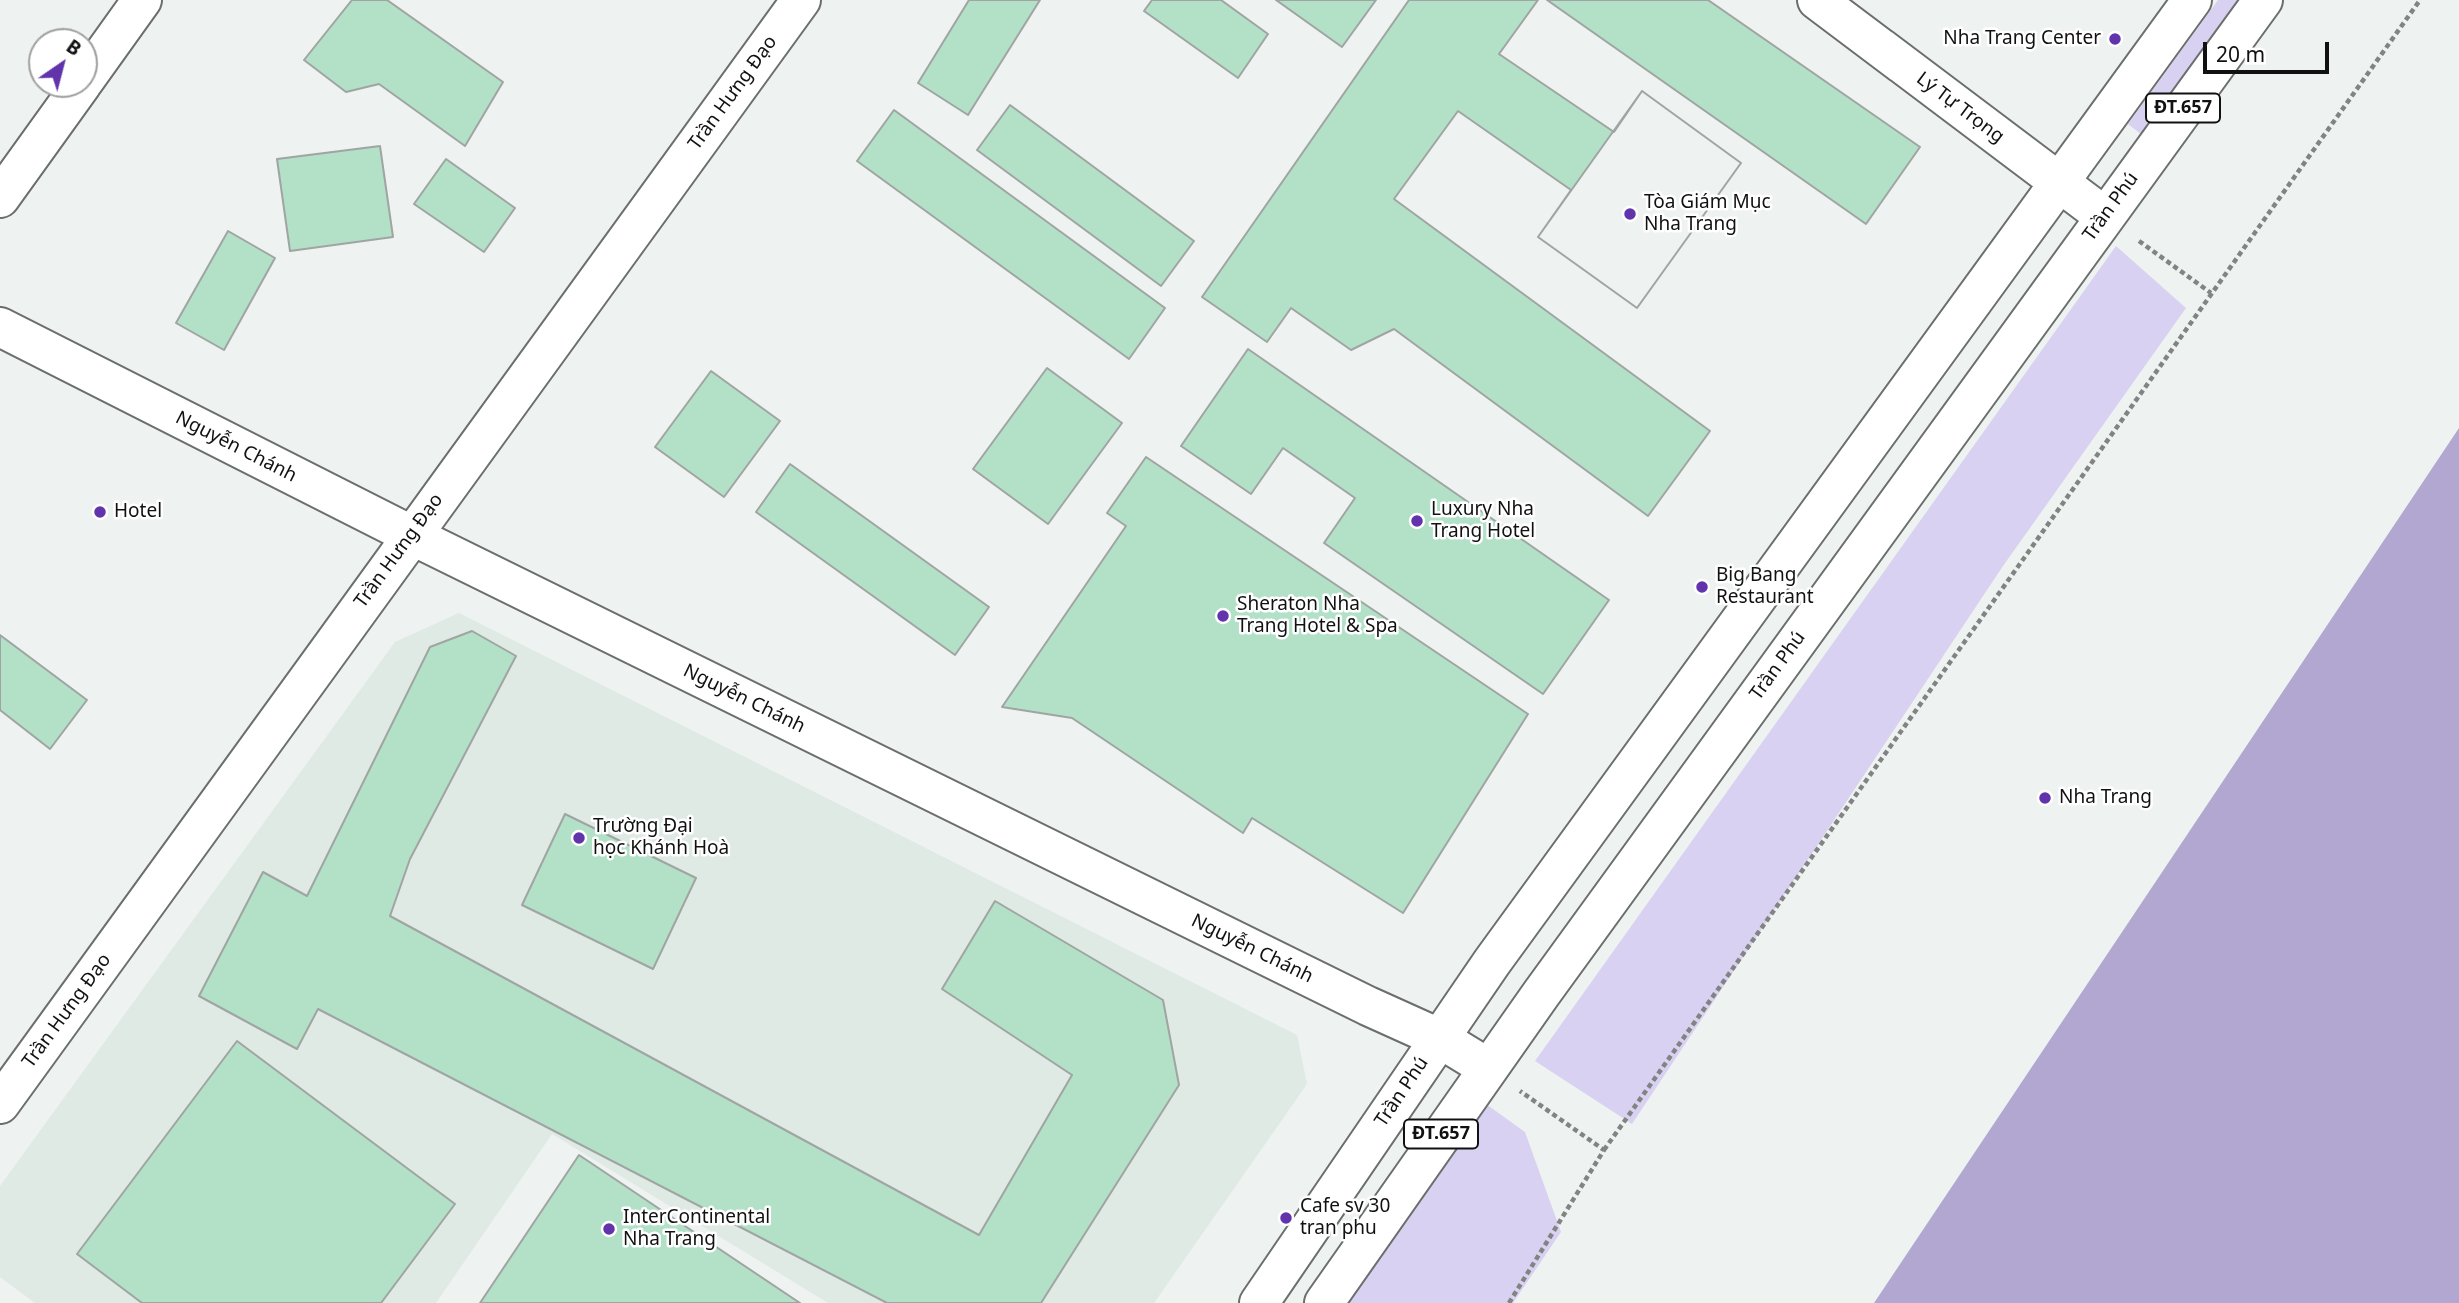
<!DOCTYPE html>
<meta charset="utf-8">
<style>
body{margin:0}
#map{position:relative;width:2459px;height:1303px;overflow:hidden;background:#eef2f0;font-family:"Noto Sans",sans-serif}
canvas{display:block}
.north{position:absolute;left:28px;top:28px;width:70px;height:70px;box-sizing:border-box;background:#fff;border:2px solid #9fa09f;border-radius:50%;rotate:35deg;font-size:19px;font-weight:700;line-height:28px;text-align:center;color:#101110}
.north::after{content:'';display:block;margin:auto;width:24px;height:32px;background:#6234ac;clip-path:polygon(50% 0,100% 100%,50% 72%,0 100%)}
.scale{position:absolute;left:2203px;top:42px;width:126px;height:32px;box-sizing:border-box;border:4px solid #101110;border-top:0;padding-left:9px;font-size:21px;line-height:24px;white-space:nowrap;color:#101110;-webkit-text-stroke:5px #fff;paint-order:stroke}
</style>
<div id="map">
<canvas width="2459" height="1303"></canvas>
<div class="north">B</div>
<div class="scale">20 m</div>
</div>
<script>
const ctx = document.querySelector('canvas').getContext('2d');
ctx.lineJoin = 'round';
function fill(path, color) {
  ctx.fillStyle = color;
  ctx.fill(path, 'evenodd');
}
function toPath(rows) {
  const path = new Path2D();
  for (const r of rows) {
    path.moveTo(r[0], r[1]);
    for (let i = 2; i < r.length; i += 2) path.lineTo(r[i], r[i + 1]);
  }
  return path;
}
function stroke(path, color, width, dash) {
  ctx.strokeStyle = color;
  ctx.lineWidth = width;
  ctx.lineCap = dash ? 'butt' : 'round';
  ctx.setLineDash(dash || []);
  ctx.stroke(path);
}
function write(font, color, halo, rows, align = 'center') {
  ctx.font = font + ' "Noto Sans",sans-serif';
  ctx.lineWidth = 5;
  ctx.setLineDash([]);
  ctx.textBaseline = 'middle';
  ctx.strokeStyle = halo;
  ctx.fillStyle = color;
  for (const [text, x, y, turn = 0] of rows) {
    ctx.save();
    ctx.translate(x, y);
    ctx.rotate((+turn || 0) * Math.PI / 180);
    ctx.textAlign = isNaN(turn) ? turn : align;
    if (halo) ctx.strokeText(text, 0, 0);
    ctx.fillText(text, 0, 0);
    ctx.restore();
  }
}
fill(toPath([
 [459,613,1297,1035,1307,1084,1154,1303,828,1303,552,1134,436,1303,35,1303,0,1277,0,1186,395,642]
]), '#deeae3');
fill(toPath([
 [2218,0,2241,0,2142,135,2128,124],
 [2116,246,2186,308,2003,566,1632,1124,1535,1061],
 [1479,1099,1525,1132,1561,1232,1513,1303,1338,1303]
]), '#d9d1f2');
fill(toPath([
 [2459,428,2459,1303,1874,1303]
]), '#b1a7d0');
const building = toPath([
 [352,0,387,0,503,82,465,146,379,84,346,92,304,60,352,0],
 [969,0,1040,0,968,115,918,83,969,0],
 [1152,0,1221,0,1268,34,1238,78,1144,11,1152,0],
 [1276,0,1376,0,1342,47,1276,0],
 [1409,0,1538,0,1499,54,1614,132,1642,91,1741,163,1637,308,1538,237,1571,190,1458,111,1394,199,1710,431,1648,516,1394,329,1351,350,1291,308,1267,342,1202,297,1409,0],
 [1547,0,1708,0,1920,147,1866,224,1547,0],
 [1642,91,1741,163,1637,308,1538,237,1642,91],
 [1010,105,1194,241,1161,286,977,150,1010,105],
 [894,110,1165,308,1129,359,857,161,894,110],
 [380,146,393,237,290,251,277,159,380,146],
 [446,159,515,208,484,252,414,204,446,159],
 [228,231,275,258,224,350,176,323,228,231],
 [1248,349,1609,600,1543,694,1324,543,1355,498,1283,448,1251,494,1181,446,1248,349],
 [1047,368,1122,423,1048,524,973,469,1047,368],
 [711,371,780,421,724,497,655,447,711,371],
 [1146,457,1528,714,1403,913,1252,818,1243,833,1072,718,1002,707,1126,526,1107,513,1146,457],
 [790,464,989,607,955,655,756,512,790,464],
 [472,631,516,656,410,859,390,916,979,1235,1072,1075,942,989,995,901,1163,1000,1179,1085,1041,1303,887,1303,318,1009,297,1049,199,996,263,872,307,896,430,647,472,631],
 [0,635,87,700,50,749,0,710,0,635],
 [565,814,696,878,653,969,522,905,565,814],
 [237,1041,455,1204,381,1303,142,1303,77,1254,237,1041],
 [579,1155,800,1303,480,1303,579,1155]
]);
fill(building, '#b2e1c8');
stroke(building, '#a0a4a2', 2);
const minor = toPath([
 [1817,0,1902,64],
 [1881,48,2104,216],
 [84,81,142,0],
 [0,198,82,84],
 [0,327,411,535,1368,1006,1439,1038,1488,1068],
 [0,1104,801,0]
]);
const major = toPath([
 [1259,1303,1492,962,2192,0],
 [1324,1303,1541,994,2263,0]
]);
stroke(minor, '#6a6e6c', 42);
stroke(major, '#6a6e6c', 42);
stroke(toPath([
 [2139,241,2211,293],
 [1604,1150,2420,0],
 [1509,1303,1604,1150,1520,1091]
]), '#828483', 4.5, [5, 3.5]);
stroke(minor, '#fff', 38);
stroke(major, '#fff', 38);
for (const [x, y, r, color] of [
 [2115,39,7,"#6234ac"],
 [1630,214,7,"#6234ac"],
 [100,512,7,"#6234ac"],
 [1417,521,7,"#6234ac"],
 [1702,587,7,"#6234ac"],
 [1223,616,7,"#6234ac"],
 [2045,798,7,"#6234ac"],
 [579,838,7,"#6234ac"],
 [1286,1218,7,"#6234ac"],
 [609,1229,7,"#6234ac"]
]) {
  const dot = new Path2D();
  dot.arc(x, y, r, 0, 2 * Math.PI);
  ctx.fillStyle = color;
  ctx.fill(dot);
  stroke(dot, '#fff', 2.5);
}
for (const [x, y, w] of [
 [2183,108,74],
 [1441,1134,74]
]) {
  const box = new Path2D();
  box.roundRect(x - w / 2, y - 14.5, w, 29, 5);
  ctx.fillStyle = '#fff';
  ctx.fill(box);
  stroke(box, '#101110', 2);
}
write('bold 18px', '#101110', null, [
 ["ĐT.657",2183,108],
 ["ĐT.657",1441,1134]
]);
write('19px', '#101110', '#fff', [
 ["Nha Trang Center",2101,39,"right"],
 ["Tòa Giám Mục",1644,203],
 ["Nha Trang",1644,225],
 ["Luxury Nha",1431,510],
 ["Trang Hotel",1431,532],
 ["Hotel",114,512],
 ["Big Bang",1716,576],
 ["Restaurant",1716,598],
 ["Sheraton Nha",1237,605],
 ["Trang Hotel & Spa",1237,627],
 ["Nha Trang",2059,798],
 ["Trường Đại",593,827],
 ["học Khánh Hoà",593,849],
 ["Cafe sv 30",1300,1207],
 ["tran phu",1300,1229],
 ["InterContinental",623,1218],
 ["Nha Trang",623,1240]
], 'left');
write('19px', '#101110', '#fff', [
 ["Trần Hưng Đạo",733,93,-54],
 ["Lý Tự Trọng",1960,108,37],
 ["Trần Phú",2111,207,-54],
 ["Nguyễn Chánh",236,447,27],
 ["Trần Hưng Đạo",399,551,-54],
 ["Trần Phú",1778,666,-54],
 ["Nguyễn Chánh",744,699,26],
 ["Nguyễn Chánh",1252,949,26],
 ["Trần Hưng Đạo",67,1011,-54],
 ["Trần Phú",1402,1092,-56]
]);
</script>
